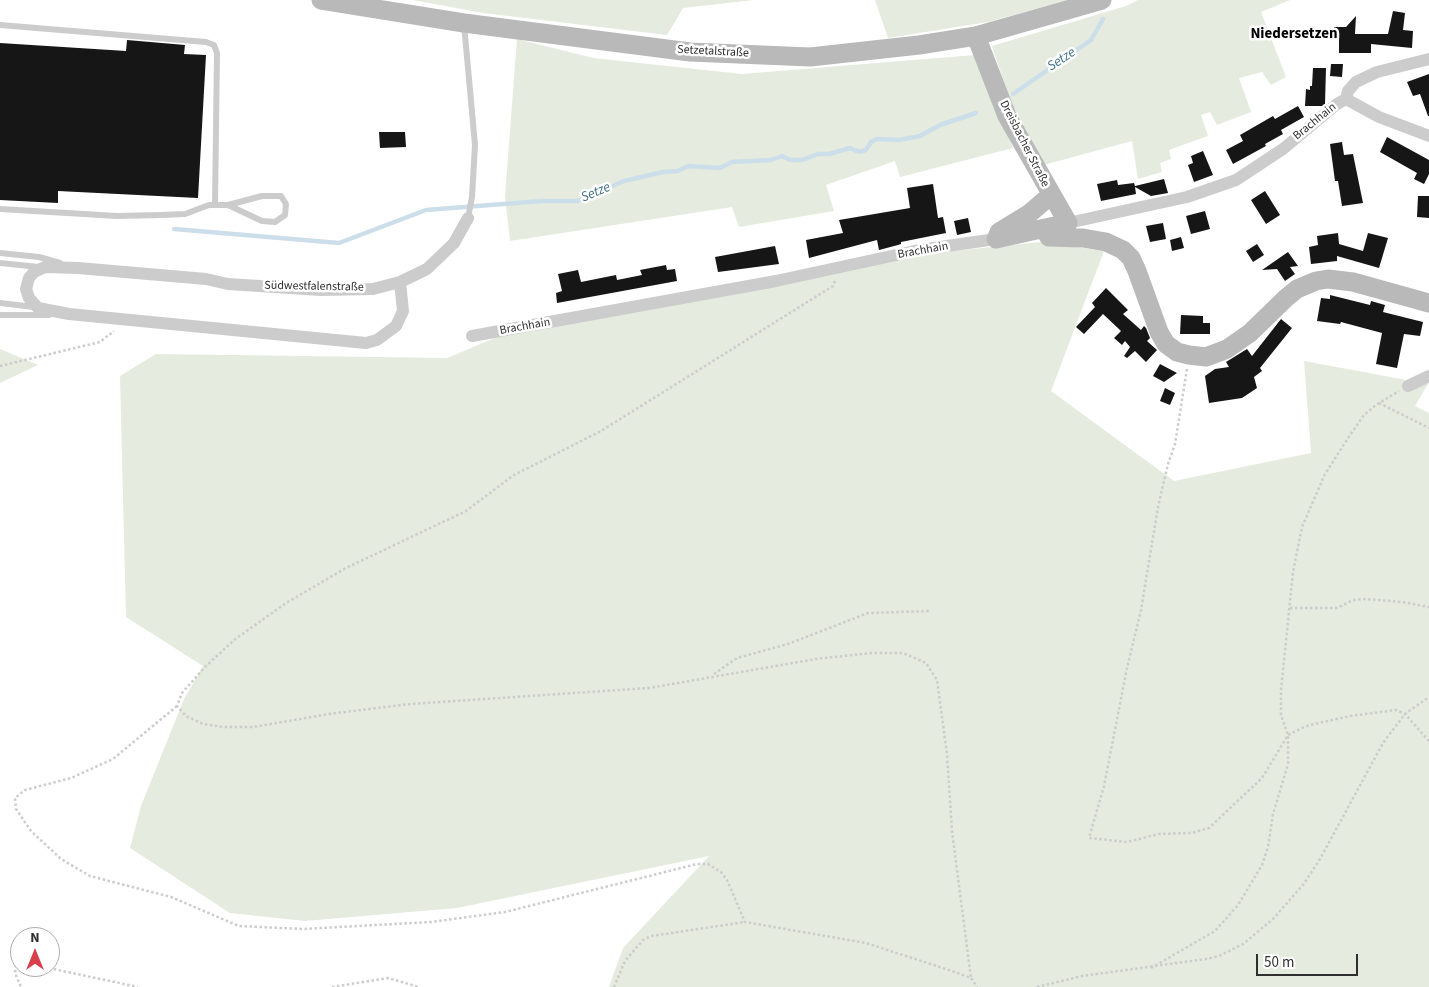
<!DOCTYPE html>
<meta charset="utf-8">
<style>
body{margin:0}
#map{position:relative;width:1429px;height:987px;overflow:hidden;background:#fff;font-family:"Source Sans 3",sans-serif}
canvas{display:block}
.north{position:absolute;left:10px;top:927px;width:50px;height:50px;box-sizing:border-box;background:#fff;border:1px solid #acacac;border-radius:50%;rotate:0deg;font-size:14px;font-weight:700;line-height:20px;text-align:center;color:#2f2f2f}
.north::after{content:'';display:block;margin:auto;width:18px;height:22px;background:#d83f4a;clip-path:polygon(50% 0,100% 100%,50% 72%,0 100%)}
.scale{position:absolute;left:1256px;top:954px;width:102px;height:22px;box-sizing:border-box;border:2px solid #2f2f2f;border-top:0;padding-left:6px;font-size:15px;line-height:18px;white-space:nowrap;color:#2f2f2f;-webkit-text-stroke:4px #fff;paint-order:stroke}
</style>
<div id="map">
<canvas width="1429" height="987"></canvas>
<div class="north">N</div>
<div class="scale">50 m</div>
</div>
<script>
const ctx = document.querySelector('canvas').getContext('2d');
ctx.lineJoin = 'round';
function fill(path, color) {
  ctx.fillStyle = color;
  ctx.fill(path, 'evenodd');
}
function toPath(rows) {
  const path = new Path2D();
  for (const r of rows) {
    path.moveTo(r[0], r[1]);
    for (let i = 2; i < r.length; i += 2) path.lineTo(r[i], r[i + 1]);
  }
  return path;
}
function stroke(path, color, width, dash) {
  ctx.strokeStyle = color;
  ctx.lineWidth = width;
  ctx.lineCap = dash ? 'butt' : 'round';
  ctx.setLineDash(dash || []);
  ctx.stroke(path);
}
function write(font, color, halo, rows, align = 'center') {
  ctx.font = font + ' "Source Sans 3",sans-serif';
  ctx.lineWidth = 5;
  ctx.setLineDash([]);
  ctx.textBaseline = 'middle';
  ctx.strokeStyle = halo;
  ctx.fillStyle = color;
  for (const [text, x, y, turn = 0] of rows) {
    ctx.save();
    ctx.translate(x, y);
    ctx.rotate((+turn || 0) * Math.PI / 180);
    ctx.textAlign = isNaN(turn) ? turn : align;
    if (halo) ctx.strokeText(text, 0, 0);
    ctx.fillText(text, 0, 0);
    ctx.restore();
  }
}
fill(toPath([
 [413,0,754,0,683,8,667,35,483,13],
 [875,0,1068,0,988,22,888,38],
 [1138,0,1290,0,1261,12,1286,77,1271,85,1262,72,1239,78,1251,112,1217,125,1210,112,1201,115,1208,136,1169,150,1171,159,1160,163,1162,172,1138,179,1132,141,1040,166,1033,143,1011,103,992,46,1126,6],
 [517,39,593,58,742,74,975,55,1013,148,900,177,895,161,826,185,834,211,739,227,732,207,510,241,505,197],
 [1041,242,1104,251,1051,391,1174,481,1311,453,1304,361,1428,384,1415,406,1429,413,1429,987,609,987,623,948,709,856,457,908,305,921,230,913,130,848,141,806,184,699,203,666,126,617,120,376,156,354,447,358,521,327,923,254],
 [0,349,38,365,0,383]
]), '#e5ebde');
stroke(toPath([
 [1013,94,1091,40,1103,19],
 [174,229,339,243,426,210,542,201,578,201,624,181,663,172,678,171,688,166,720,168,732,162,771,160,782,156,790,160,802,160,818,154,829,154,850,148,859,152,866,150,871,142,877,139,899,140,920,136,940,125,976,113]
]), '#ccdee9', 4.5);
fill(toPath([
 [1393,11,1405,13,1403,30,1413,31,1412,48,1371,44,1371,53,1339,53,1339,38,1334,38,1334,27,1346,27,1356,16,1355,34,1388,34],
 [127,40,185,45,184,54,206,55,198,198,58,191,58,203,0,200,0,43,126,51],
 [1331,64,1343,64,1342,77,1330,76],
 [1313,68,1326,68,1325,104,1322,106,1305,106,1306,89,1310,90,1310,86,1312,86],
 [1429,74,1429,116,1428,116,1420,94,1413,96,1407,82],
 [1298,106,1304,117,1281,130,1283,134,1265,144,1266,146,1233,164,1226,150,1243,141,1240,135,1273,116,1275,119],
 [379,132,405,132,406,147,380,148],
 [1387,137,1429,160,1429,174,1424,184,1414,179,1417,173,1380,152],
 [1342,142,1344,155,1353,154,1363,203,1342,206,1338,181,1335,181,1330,144],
 [1203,151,1213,175,1194,182,1188,165,1193,163,1191,156],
 [1164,179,1168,193,1151,196,1135,187,1136,194,1101,201,1097,184,1117,180,1118,185,1134,183,1135,186],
 [933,184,938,218,943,217,946,233,901,242,901,244,898,245,879,250,877,240,809,258,806,240,843,233,839,220,910,208,907,188],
 [1265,191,1280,215,1266,224,1251,200],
 [1418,196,1429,196,1429,218,1417,217],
 [1205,211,1210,229,1191,234,1186,216],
 [968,218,971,232,957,235,954,221],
 [1163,223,1166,239,1150,242,1146,226],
 [1338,233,1339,244,1363,251,1368,233,1388,238,1379,268,1337,256,1337,261,1311,264,1309,247,1318,245,1317,236],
 [1181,237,1184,248,1172,251,1170,240],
 [1257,244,1264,255,1253,262,1246,251],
 [775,246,779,264,718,272,715,257],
 [1288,252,1298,266,1290,267,1295,274,1285,281,1277,269,1262,270],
 [666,265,667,270,675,269,677,281,557,303,556,293,562,291,558,274,578,270,581,282,616,275,617,280,642,275,640,270],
 [1106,288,1128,310,1123,314,1141,330,1144,326,1146,328,1150,338,1147,341,1157,350,1146,362,1135,351,1127,358,1124,356,1130,347,1125,341,1122,345,1114,338,1121,331,1103,314,1084,334,1076,327,1095,307,1092,303],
 [1330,295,1370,305,1371,301,1385,305,1383,312,1423,322,1420,336,1404,334,1397,368,1376,364,1382,333,1341,322,1340,324,1317,321,1321,298,1330,299],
 [1181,315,1203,316,1203,323,1210,323,1210,334,1180,334],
 [1281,319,1292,328,1260,368,1262,371,1254,377,1257,388,1242,398,1209,403,1205,376,1215,369,1229,367,1226,362,1247,349,1252,356],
 [1160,364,1177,373,1164,382,1153,376],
 [1165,388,1175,393,1170,405,1160,401]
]), '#161616');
stroke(toPath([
 [835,281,833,286,601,431,514,475,466,511,346,568,286,603,234,640,204,668,182,693,177,706,186,716,203,724,223,727,253,727,329,714,410,704,649,688,816,659,871,653,903,653,926,663,937,680,947,754,952,831,971,978],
 [0,366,100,342,114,331],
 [1187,369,1175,444,1168,464,1158,507,1141,610,1127,668,1104,786,1089,838,1127,842,1159,834,1192,833,1209,828,1262,778,1288,735,1306,726,1350,716,1396,710,1405,714,1429,741],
 [1379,403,1429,428],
 [1290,608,1337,608,1353,600,1366,599,1402,602,1429,607],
 [714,674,737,658,788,644,868,613,931,611],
 [177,706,113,759,71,778,25,790,15,798,16,809,31,831,61,859,90,876,171,897,239,926,303,929,431,922,505,912,697,864,708,864,721,872,727,880,745,922,866,943,955,972,971,978,977,987],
 [20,964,16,964,15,973,21,987],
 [44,967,138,987],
 [1151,968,1215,931,1238,905,1262,865,1268,847,1273,814,1288,764,1288,735,1281,715,1281,690,1293,572,1302,527,1325,474,1348,438,1364,415,1376,405,1399,391],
 [332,987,388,978,419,987],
 [614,987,625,961,643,940,651,936,745,922],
 [1037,987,1082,976,1206,959,1219,956,1243,944,1272,920,1303,885,1320,859,1383,743,1405,714,1429,697]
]), '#ccc', 2.5, [2.5, 2.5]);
stroke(toPath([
 [464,24,475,145,472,197,468,218],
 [0,25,206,42,214,45,217,53,215,205],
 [0,209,117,216,162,215,185,214,209,205,228,205,262,196,281,196,286,204,285,215,275,222,262,221,228,205],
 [0,253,39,257,60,263],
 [0,263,39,267],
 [0,303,34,307],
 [0,315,49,315]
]), '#ccc', 6);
stroke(toPath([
 [1346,99,1348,91,1356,82,1377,72,1429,59],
 [1346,99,1379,117,1429,136],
 [1068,223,1187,197,1236,180,1283,149,1337,104,1346,99],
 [400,282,403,311,396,326,377,340,366,343,69,314,38,308,29,298,26,289,29,278,34,272,45,267,78,268,206,279,228,284,321,290,373,289,400,282,427,269,454,243,468,218],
 [472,336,776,281,919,250,996,239],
 [1408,386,1429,376]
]), '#ccc', 12);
stroke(toPath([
 [321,0,464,23,690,52,810,57,919,45,976,36,1102,0],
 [976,36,1007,116,1068,223,996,239],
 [1044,229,1049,237,1083,238,1106,242,1123,250,1131,258,1137,271,1159,332,1166,344,1177,352,1189,355,1206,357,1227,349,1250,333,1286,298,1297,289,1316,281,1328,279,1353,282,1429,303],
 [997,237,999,232,1030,213,1051,195]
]), '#b9b9b9', 19);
write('12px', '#2f2f2f', '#fff', [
 ["Setzetalstraße",713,52,3],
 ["Brachhain",1315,122,-39],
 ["Dreisbacher Straße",1024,144,63],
 ["Brachhain",923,251,-10],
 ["Südwestfalenstraße",314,287,1],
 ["Brachhain",525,327,-10]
]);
write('italic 14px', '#436f8b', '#fff', [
 ["Setze",1062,60,-34],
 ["Setze",596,193,-23]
]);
write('bold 15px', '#000', '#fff', [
 ["Niedersetzen",1294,35]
]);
</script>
